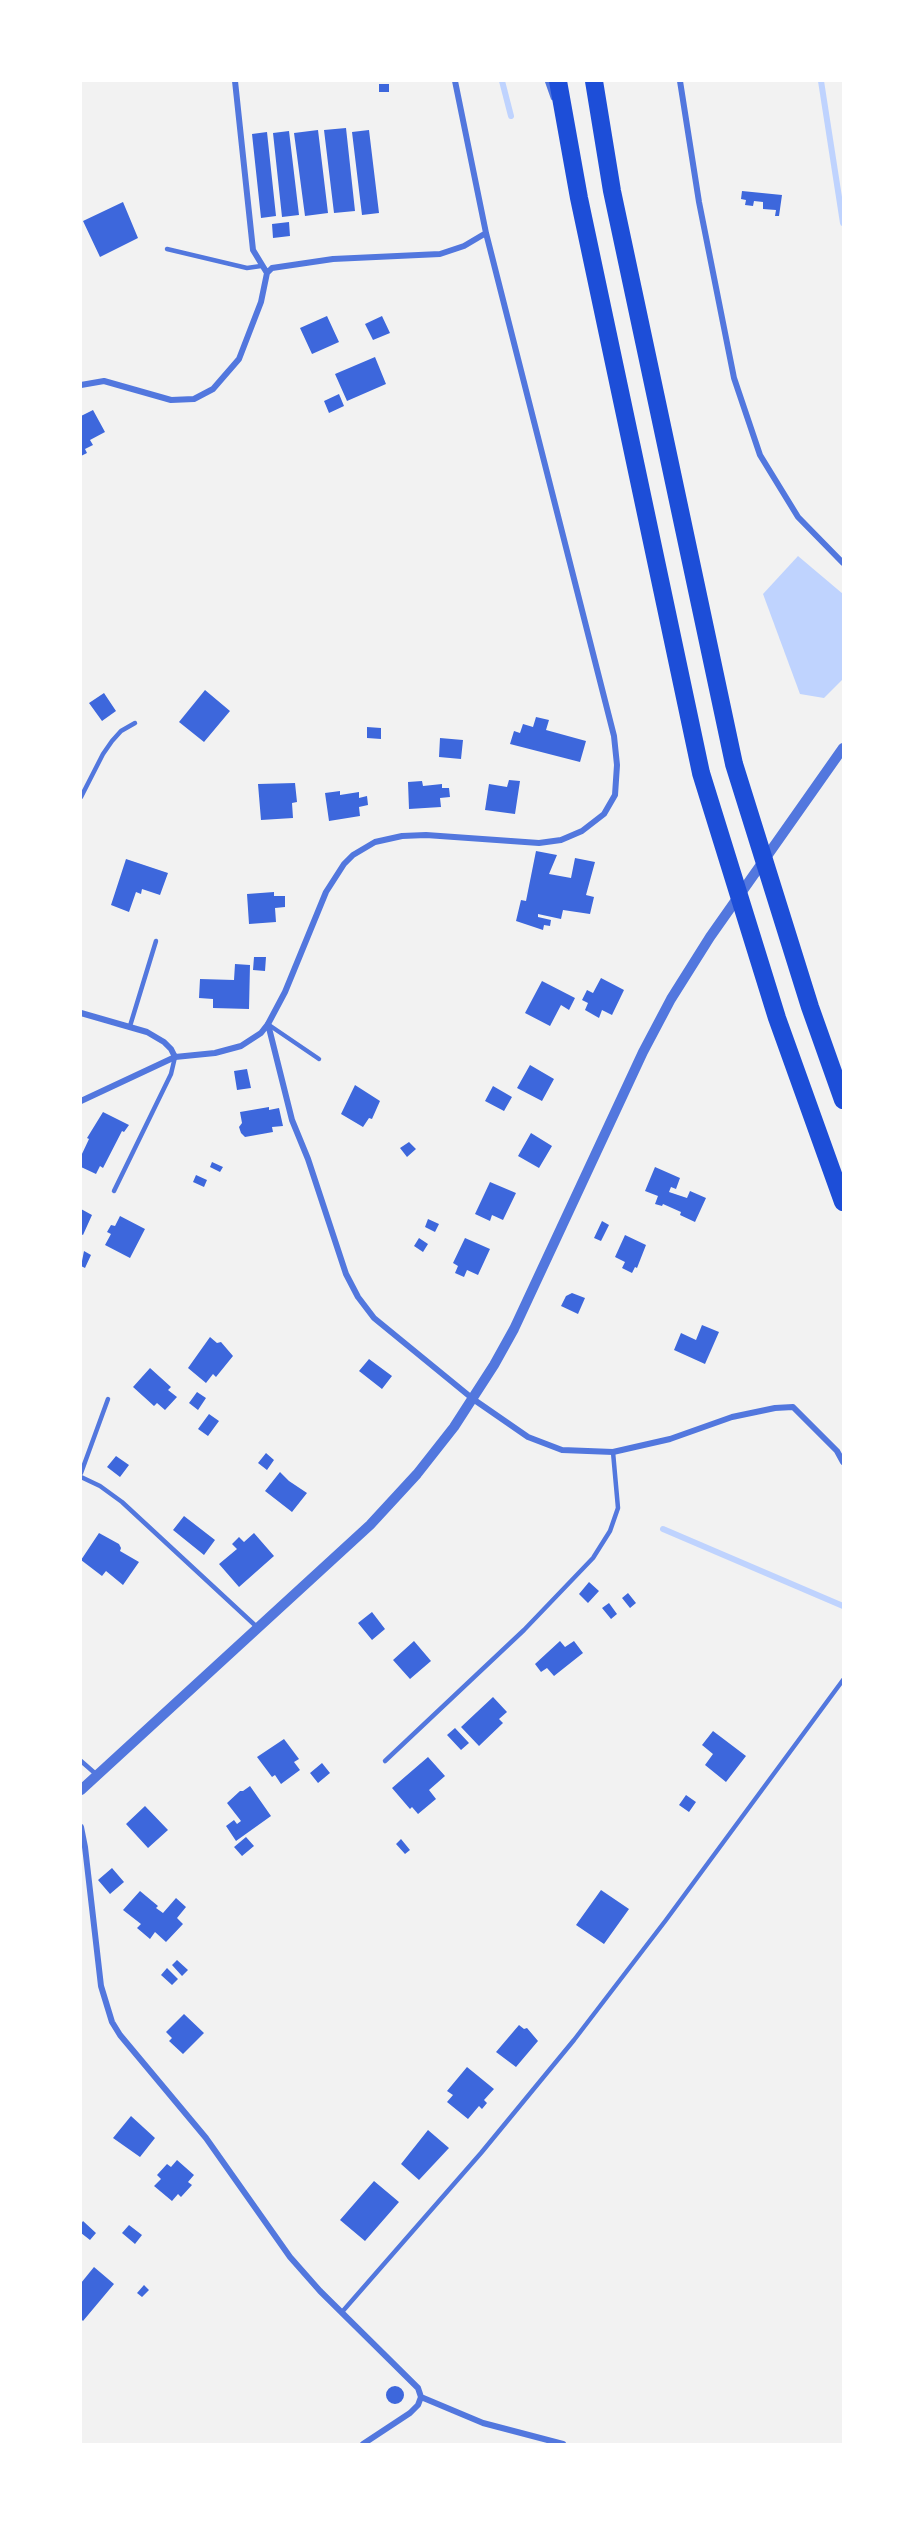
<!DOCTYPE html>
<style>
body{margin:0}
#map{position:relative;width:924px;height:2525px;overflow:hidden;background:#f2f2f2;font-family:"PT Sans",sans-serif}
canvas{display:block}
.frame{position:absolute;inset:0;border:82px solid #fff;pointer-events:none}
</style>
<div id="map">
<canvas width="924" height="2525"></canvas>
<div class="frame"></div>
</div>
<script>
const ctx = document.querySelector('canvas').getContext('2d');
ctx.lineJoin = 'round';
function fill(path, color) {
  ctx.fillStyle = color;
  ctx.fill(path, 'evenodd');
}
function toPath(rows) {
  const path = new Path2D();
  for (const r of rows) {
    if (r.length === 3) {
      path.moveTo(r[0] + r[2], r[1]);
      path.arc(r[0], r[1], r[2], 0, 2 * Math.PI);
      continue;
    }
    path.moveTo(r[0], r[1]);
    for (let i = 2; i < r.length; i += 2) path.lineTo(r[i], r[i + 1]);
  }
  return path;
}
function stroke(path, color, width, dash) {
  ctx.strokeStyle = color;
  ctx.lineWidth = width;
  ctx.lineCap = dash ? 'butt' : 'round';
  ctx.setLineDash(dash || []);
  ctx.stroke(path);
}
fill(toPath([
 [798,556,843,594,843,679,824,698,800,694,763,594]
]), '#bfd3fe');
stroke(toPath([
 [502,81,511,116],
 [821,81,843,223],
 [663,1529,843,1606]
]), '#bfd3fe', 6);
fill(toPath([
 [379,84,389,84,389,92,379,92],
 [346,128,355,211,334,213,324,130],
 [318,130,328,213,305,216,294,133],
 [369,130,379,213,362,215,352,132],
 [289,131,299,215,282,217,273,133],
 [267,132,276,216,261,218,252,134],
 [742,191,782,195,779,216,775,216,776,210,763,209,763,202,754,201,753,206,745,205,746,200,741,199],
 [123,202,138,238,100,257,83,221],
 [289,222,290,236,273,238,272,224],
 [327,316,339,342,312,354,300,328],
 [382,316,390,333,373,340,365,324],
 [375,357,386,384,347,401,335,374],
 [339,394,344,406,329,413,324,401],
 [93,410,105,432,90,440,93,445,85,449,87,453,81,456,81,416],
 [205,690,230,711,204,742,179,722],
 [104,693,116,711,102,721,89,703],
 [536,717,549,720,546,730,586,741,580,762,510,744,514,731,520,733,523,724,533,727],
 [367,727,381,728,381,739,367,738],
 [440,738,463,740,461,759,439,757],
 [509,780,520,781,515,814,485,810,489,784,507,787],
 [422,781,423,786,442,784,442,788,449,788,450,797,440,798,441,807,409,809,408,782],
 [295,783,297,802,292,803,293,818,261,820,258,784],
 [340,791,340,795,359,792,359,798,367,796,368,805,359,807,360,816,329,821,325,793],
 [536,851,557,855,549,874,571,878,575,858,595,862,586,895,594,897,590,914,563,910,561,919,538,914,538,917,551,920,550,926,544,925,543,930,516,921,521,900,526,901],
 [126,859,168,873,160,895,142,889,141,894,136,892,129,912,111,905],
 [274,892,274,896,285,896,285,907,275,908,276,922,249,924,247,894],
 [254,957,266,957,265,971,253,970],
 [235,964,250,965,249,1009,213,1008,213,999,199,998,200,979,234,980],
 [601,978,624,990,612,1015,602,1010,599,1018,585,1010,588,1003,582,1000,587,990,593,993],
 [542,981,575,998,569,1010,561,1005,550,1026,525,1013],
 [530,1065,554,1079,542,1101,517,1088],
 [247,1069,251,1088,237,1090,234,1071],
 [355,1085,380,1101,372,1119,369,1118,363,1127,341,1114],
 [493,1086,512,1097,504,1111,485,1101],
 [269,1107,269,1110,279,1108,283,1126,272,1127,273,1132,245,1137,241,1133,239,1127,242,1123,240,1112],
 [103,1112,129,1125,124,1132,122,1131,103,1168,100,1166,96,1174,81,1167,81,1156,89,1139,87,1138],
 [531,1133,552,1146,539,1168,518,1156],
 [409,1142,416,1149,407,1157,400,1148],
 [212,1162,223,1167,220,1172,210,1167],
 [655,1167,680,1178,676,1189,671,1187,669,1192,687,1198,690,1191,706,1198,695,1222,680,1215,681,1212,663,1204,662,1206,655,1204,658,1196,645,1191],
 [196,1175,207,1180,204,1187,193,1182],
 [490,1182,516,1193,503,1220,492,1215,490,1221,475,1214],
 [81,1209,92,1215,83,1235,81,1234],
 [120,1216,145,1229,130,1258,105,1245,111,1234,107,1232,111,1225,115,1226],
 [428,1219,439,1224,435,1232,425,1227],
 [602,1221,609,1225,601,1241,594,1238],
 [625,1235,646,1245,637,1268,635,1267,632,1273,622,1268,625,1262,615,1257],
 [419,1238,428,1244,423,1252,414,1246],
 [465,1238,490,1249,478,1275,467,1270,464,1277,455,1273,458,1266,453,1263],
 [84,1251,91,1255,85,1268,81,1266],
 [572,1293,585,1298,578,1314,561,1306,566,1296],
 [702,1325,719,1332,705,1364,674,1350,681,1333,696,1340],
 [210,1337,217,1343,221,1342,233,1356,216,1377,213,1374,206,1383,188,1368],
 [369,1359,392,1376,382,1389,359,1371],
 [150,1368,171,1387,168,1390,177,1397,165,1410,157,1403,154,1406,133,1387],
 [197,1392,206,1398,198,1410,189,1403],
 [209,1414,219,1421,208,1436,198,1429],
 [266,1453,274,1460,267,1470,258,1463],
 [116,1456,129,1465,120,1477,107,1467],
 [280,1472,289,1481,307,1493,292,1512,265,1491],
 [184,1516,215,1540,204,1555,173,1530],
 [99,1533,119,1544,121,1548,120,1551,139,1562,123,1585,106,1571,102,1576,81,1560],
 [254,1533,274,1556,239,1587,219,1564,237,1549,232,1544,239,1537,244,1542],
 [589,1582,599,1591,588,1603,579,1594],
 [628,1593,636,1603,630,1608,622,1598],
 [609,1603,617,1614,611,1619,602,1608],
 [372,1612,385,1629,372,1640,358,1623],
 [414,1641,431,1661,410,1679,393,1660],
 [560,1641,565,1647,574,1641,583,1653,554,1676,547,1668,541,1672,535,1664],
 [493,1697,507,1712,499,1719,503,1723,479,1746,461,1727],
 [455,1728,469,1743,461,1750,447,1735],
 [713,1731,746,1756,726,1782,705,1765,713,1754,702,1745],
 [284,1739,299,1759,294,1762,300,1770,281,1784,275,1775,272,1777,257,1757],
 [428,1757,445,1776,429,1790,436,1799,418,1814,412,1807,410,1809,392,1788],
 [322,1763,330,1773,318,1783,310,1773],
 [250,1786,271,1816,236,1841,226,1826,234,1820,237,1824,241,1821,227,1803,240,1791,243,1791],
 [686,1795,696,1802,689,1812,679,1805],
 [145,1806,168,1830,148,1848,126,1824],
 [246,1837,254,1846,242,1856,234,1847],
 [401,1839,410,1850,405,1854,396,1844],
 [112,1868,124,1882,110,1894,98,1880],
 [601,1890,629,1909,604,1944,576,1925],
 [140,1891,158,1906,156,1908,163,1913,176,1898,186,1907,177,1918,183,1924,166,1942,155,1932,150,1939,137,1928,141,1924,123,1910],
 [177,1960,188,1970,182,1976,172,1965],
 [167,1968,178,1979,172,1985,161,1975],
 [184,2014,204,2033,183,2054,169,2041,172,2038,166,2032],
 [519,2025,524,2029,527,2028,538,2041,516,2067,496,2052],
 [467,2067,494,2089,484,2100,487,2103,482,2109,479,2106,468,2119,447,2102,453,2095,447,2091],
 [131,2116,155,2138,140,2157,113,2138],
 [428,2130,449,2148,419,2180,401,2164],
 [177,2160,194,2175,188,2182,192,2185,181,2197,178,2194,172,2201,154,2186,161,2179,157,2175,167,2164,171,2167],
 [374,2181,399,2202,365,2241,340,2220],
 [83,2221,96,2233,90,2240,81,2233,81,2224],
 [129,2225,142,2235,135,2244,122,2233],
 [94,2267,114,2284,83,2321,81,2319,81,2283],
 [144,2285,149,2290,142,2297,137,2293],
 [395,2395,9]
]), '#3d67dc');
stroke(toPath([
 [547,81,553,98],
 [167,249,247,268,261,266],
 [81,797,103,754,112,741,121,731,135,723],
 [269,1025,319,1059],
 [130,1026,156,941],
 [114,1191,171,1074,175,1057],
 [81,1473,108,1399],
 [81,1477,100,1486,122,1502,258,1628],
 [81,1761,97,1775],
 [385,1761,524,1630,593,1558,610,1531,618,1508,613,1452],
 [342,2312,481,2153,574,2040,666,1920,843,1680]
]), '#5277de', 4.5);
stroke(toPath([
 [235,81,253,250,267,273],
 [680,81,699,202,734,378,760,455,798,517,843,563],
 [81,385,104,381,171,400,194,399,213,389,239,359,261,302,267,273,272,268,333,259,440,254,464,246,486,233],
 [81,1013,147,1032,164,1042,171,1049,175,1057,215,1053,241,1046,261,1033,268,1024,285,992,326,892,344,864,353,855,375,842,402,836,426,835,539,843,561,840,582,831,604,814,615,795,617,765,614,736,486,233,455,81],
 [268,1024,292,1120,308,1159,346,1274,358,1297,374,1318,473,1399,528,1437,562,1450,613,1452,670,1439,732,1417,775,1408,793,1407,837,1451,843,1462],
 [81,1101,175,1057],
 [81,1827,85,1847,101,1986,112,2022,120,2035,206,2138,290,2257,320,2291,418,2388,421,2397,418,2405,410,2413,363,2444],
 [421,2397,483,2423,563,2444]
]), '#5277de', 6);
stroke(toPath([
 [81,1790,370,1525,417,1474,454,1427,494,1365,514,1329,643,1052,671,999,710,937,843,748]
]), '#5277de', 10);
stroke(toPath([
 [558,81,579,198,701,773,777,1018,843,1202],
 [594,81,612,191,734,764,810,1007,843,1100]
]), '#1d4ed8', 18);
</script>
